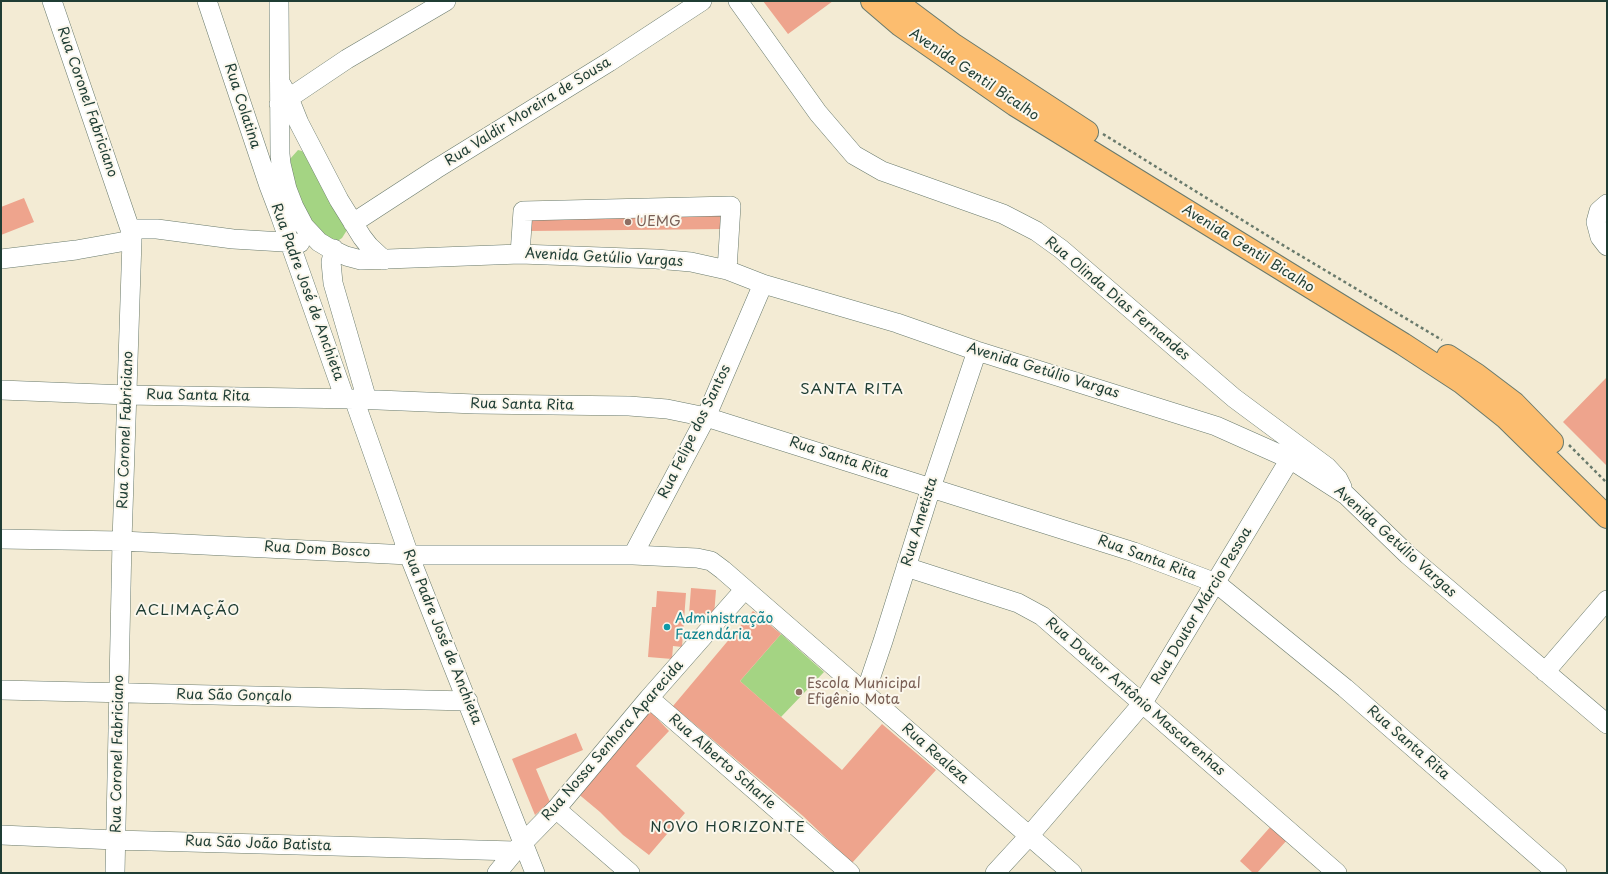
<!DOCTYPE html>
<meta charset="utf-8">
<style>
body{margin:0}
#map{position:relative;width:1608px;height:874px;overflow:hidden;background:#f3ebd4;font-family:"Playpen Sans",sans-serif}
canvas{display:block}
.frame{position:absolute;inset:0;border:2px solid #1f3d34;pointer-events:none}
</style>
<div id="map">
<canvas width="1608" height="874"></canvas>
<div class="frame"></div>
</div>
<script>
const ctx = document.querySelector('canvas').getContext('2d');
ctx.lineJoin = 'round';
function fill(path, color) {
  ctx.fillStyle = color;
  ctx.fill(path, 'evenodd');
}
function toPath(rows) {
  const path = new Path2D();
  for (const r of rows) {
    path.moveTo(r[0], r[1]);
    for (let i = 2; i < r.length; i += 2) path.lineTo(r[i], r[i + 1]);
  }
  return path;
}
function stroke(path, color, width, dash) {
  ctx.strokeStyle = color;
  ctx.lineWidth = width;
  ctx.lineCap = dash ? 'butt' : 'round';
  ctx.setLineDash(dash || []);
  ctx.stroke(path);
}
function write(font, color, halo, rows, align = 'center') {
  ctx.font = font + ' "Playpen Sans",sans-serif';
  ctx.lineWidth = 4;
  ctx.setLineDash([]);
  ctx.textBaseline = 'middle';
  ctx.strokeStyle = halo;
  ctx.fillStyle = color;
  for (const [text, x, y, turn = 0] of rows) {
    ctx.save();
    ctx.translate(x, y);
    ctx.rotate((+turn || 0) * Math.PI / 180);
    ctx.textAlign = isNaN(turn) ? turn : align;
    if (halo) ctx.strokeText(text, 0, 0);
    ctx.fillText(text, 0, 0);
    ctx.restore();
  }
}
fill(toPath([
 [298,150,302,151,310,159,347,230,342,238,336,242,311,226,293,189,290,159],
 [781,634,824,672,781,717,740,681]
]), '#a4d483');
fill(toPath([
 [763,1,833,1,788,34],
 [24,198,34,222,1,235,1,207],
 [726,213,726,229,530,231,530,215],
 [1607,377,1607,466,1563,422],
 [691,588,716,590,714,616,689,614],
 [657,591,686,593,682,647,673,646,672,659,648,657,652,607,656,607],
 [753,611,781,634,740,681,842,770,882,724,936,770,852,863,803,816,673,706],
 [648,709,669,731,636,766,685,813,649,855,623,835,600,812,576,792],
 [576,733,583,750,536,769,550,802,535,815,512,759],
 [1272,825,1288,839,1257,873,1253,873,1240,861]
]), '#eea48d');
const minor = toPath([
 [52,1,130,229,132,240,122,541,115,873],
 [207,1,269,186,280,215,345,399],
 [279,1,280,154,281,164,287,189,294,207,304,226,319,242,329,248,346,256,361,260,520,254,656,259,691,262,727,270,763,284,897,323,977,351,1216,426,1290,459,1346,495,1408,555,1607,724],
 [738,1,818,113,854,155,882,171,1003,214,1036,231,1061,249,1234,398,1327,467,1338,479,1342,487],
 [281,84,289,98,299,123,339,200,362,237,369,246,384,260],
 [279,104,289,98,347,59,446,1],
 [1607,204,1599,211,1596,222,1600,237,1607,246],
 [353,223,436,169,609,62,702,1],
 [130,229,157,229,233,239,300,243],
 [334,249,331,262,333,283,367,400],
 [520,254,523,211,731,206,727,270],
 [1,259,76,250,132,240],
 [1,390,127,395,354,399,475,404,629,406,667,409,706,417,1134,552,1216,583,1345,688,1557,873],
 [354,399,409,555,535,873],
 [1,539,122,541,409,555,633,555,697,558,711,561,723,570,1072,873],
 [633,555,706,417,763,284],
 [906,567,1018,603,1042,616,1337,873],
 [1545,672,1607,600],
 [1,690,468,701],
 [865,694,883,641,931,488,977,351],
 [649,698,850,873],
 [556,809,630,873],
 [1,835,115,840,515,851],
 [497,873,515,851,556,809,649,698,744,590],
 [995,873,1029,836,1142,704,1290,459]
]);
const major = toPath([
 [872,1,900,25,1015,105,1403,344,1461,382,1506,418,1607,517],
 [895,1,954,45,1087,132],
 [1448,356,1477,375,1514,403,1552,442]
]);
stroke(minor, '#697a6c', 20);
stroke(major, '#697a6c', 24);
stroke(toPath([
 [1103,134,1281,244,1442,340],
 [1569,445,1607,483]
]), '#697a6c', 2.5, [3, 3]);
stroke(minor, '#fff', 19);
stroke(major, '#fcbd6f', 22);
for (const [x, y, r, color] of [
 [628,222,4,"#8d6e63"],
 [667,627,4,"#0f9aa8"],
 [799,692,4,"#8d6e63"]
]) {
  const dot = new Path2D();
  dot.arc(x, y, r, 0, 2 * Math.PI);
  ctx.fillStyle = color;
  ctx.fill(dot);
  stroke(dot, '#fbf7ec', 1.5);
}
write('14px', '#1f3d34', '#fbf7ec', [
 ["Avenida Gentil Bicalho",974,75,34],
 ["Rua Coronel Fabriciano",87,102,71],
 ["Rua Colatina",242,106,72],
 ["Rua Valdir Moreira de Sousa",528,112,-32],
 ["Avenida Gentil Bicalho",1248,249,32],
 ["Avenida Getúlio Vargas",604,258,3],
 ["Rua Padre José de Anchieta",307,292,70],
 ["Rua Olinda Dias Fernandes",1117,299,40],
 ["Avenida Getúlio Vargas",1043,371,17],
 ["Rua Santa Rita",198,396,1],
 ["Rua Santa Rita",522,405,1],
 ["Rua Coronel Fabriciano",126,430,-88],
 ["Rua Felipe dos Santos",695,432,-64],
 ["Rua Santa Rita",839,458,18],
 ["Rua Ametista",920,522,-73],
 ["Avenida Getúlio Vargas",1395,542,42],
 ["Rua Dom Bosco",317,550,3],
 ["Rua Santa Rita",1147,558,20],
 ["Rua Doutor Márcio Pessoa",1202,606,-59],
 ["Rua Padre José de Anchieta",442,637,68],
 ["Rua São Gonçalo",234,696,1],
 ["Rua Doutor Antônio Mascarenhas",1135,697,41],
 ["Rua Nossa Senhora Aparecida",613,741,-49],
 ["Rua Santa Rita",1408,743,41],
 ["Rua Coronel Fabriciano",118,754,-89],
 ["Rua Realeza",935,754,41],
 ["Rua Alberto Scharle",722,762,41],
 ["Rua São João Batista",258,844,2]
]);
write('14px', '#785e54', '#fbf7ec', [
 ["UEMG",636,222],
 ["Escola Municipal",807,684],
 ["Efigênio Mota",807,700]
], 'left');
write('14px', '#0d838f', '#fbf7ec', [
 ["Administração",675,619],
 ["Fazendária",675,635]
], 'left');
ctx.letterSpacing = '1px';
write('15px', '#1f3d34', '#fbf7ec', [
 ["SANTA RITA",852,390],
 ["ACLIMAÇÃO",188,611],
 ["NOVO HORIZONTE",728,828]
]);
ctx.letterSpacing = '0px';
</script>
